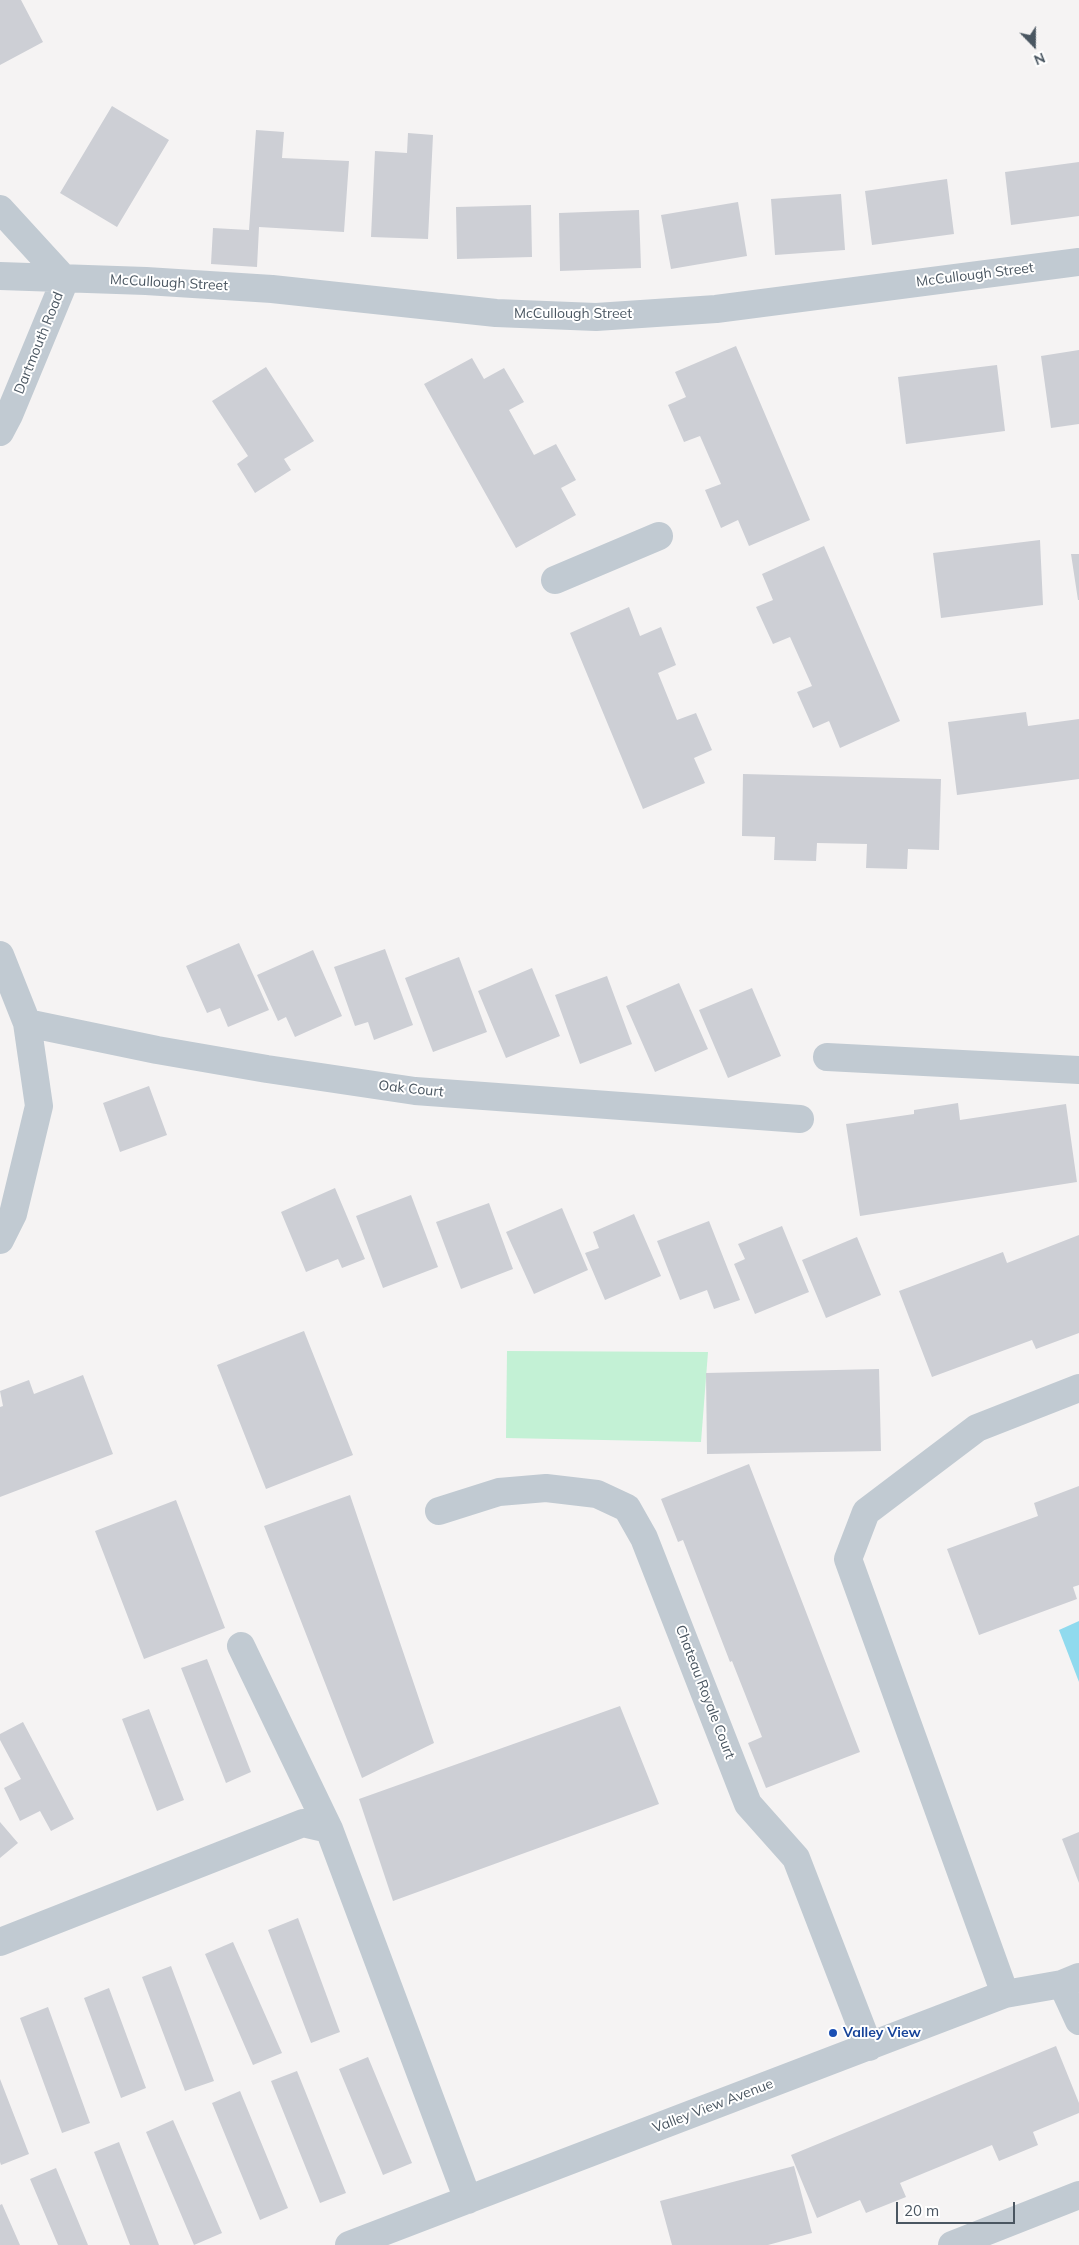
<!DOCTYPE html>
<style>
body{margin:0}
#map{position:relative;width:1079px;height:2245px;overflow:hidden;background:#f5f3f3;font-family:Mulish,sans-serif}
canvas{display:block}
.north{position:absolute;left:1009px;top:20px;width:50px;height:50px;-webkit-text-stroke:4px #fff;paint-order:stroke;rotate:158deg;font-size:14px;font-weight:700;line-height:20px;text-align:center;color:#4a5661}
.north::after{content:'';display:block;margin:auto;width:18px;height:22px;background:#4a5661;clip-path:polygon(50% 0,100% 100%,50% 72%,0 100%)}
.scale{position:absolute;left:896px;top:2202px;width:119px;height:22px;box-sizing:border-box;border:2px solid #4a5661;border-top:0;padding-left:6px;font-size:15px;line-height:18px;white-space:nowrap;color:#4a5661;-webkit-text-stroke:4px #fff;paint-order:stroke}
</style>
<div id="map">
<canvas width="1079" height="2245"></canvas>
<div class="north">N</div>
<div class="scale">20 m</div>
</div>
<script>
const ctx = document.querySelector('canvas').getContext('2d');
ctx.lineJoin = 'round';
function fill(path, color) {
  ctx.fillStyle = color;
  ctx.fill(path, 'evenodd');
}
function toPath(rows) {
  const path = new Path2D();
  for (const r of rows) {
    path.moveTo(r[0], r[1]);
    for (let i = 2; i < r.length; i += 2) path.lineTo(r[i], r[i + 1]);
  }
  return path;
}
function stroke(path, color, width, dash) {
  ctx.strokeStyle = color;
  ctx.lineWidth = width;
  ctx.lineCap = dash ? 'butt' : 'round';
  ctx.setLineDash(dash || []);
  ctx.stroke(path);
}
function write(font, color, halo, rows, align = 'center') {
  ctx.font = font + ' Mulish,sans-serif';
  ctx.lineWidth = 4;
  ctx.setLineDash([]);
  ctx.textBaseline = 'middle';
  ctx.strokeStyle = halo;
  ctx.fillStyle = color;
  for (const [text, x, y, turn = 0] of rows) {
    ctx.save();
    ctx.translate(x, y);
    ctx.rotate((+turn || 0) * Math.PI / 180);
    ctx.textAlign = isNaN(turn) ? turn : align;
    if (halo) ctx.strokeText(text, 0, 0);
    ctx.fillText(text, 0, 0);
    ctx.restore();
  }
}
fill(toPath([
 [507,1351,708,1352,701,1442,506,1438]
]), '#c3f1d5');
fill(toPath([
 [1079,1621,1079,1682,1059,1630]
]), '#90daee');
fill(toPath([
 [0,0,21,0,43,42,0,65],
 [112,106,169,140,117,227,60,193],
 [256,130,284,132,282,158,349,161,344,232,259,227,257,267,211,264,213,228,249,230],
 [408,133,433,135,428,239,371,237,375,151,407,153],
 [1079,162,1079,216,1011,225,1005,172],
 [947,179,954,234,872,245,865,191],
 [841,194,845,250,775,255,771,199],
 [738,202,747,256,671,269,661,215],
 [531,205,532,257,457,259,456,207],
 [639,210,641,268,560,271,559,213],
 [736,346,810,520,749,546,738,520,721,528,705,490,721,484,700,436,684,442,668,405,686,397,675,372],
 [1079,350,1079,424,1051,428,1041,356],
 [472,358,484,379,504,368,524,402,509,410,534,455,556,444,576,480,561,488,576,515,516,548,424,384],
 [997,365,1005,431,906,444,898,377],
 [266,367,314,441,284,459,291,470,255,493,237,464,248,456,212,401],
 [1040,540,1043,605,941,618,933,553],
 [824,546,900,721,840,748,829,721,813,728,797,692,812,686,790,637,773,644,756,607,773,600,762,574],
 [1071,554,1079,554,1079,600,1078,600],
 [629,607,640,636,661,627,676,665,658,673,677,720,696,713,712,750,694,758,705,783,643,809,570,633],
 [1026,712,1028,726,1079,719,1079,779,957,795,948,722],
 [743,774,941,779,939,850,908,849,907,869,866,868,867,844,817,843,816,861,774,860,775,837,742,836],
 [239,943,269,1010,228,1027,220,1008,207,1013,186,966],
 [385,949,413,1025,374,1040,368,1022,355,1026,334,967],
 [313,950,342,1016,295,1037,286,1017,278,1021,257,975],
 [459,957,487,1032,433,1052,405,978],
 [532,968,560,1036,506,1058,478,991],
 [607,976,632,1044,580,1064,555,995],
 [679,983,708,1049,655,1072,626,1006],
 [752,988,781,1056,728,1078,699,1010],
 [149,1086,167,1135,120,1152,103,1103],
 [958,1103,960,1120,1066,1104,1077,1182,860,1216,846,1124,914,1114,914,1110],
 [335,1188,365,1259,342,1268,338,1259,306,1272,281,1212],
 [411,1195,438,1267,383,1288,356,1216],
 [489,1203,513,1269,461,1289,436,1222],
 [562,1208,588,1270,534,1294,506,1232],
 [634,1214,661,1276,605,1300,585,1253,599,1248,593,1232],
 [709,1221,740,1300,714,1309,707,1290,680,1300,657,1241],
 [782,1226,809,1292,755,1314,734,1264,745,1259,738,1244],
 [1079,1235,1079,1333,1036,1349,1032,1340,932,1377,899,1291,1003,1252,1007,1263],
 [857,1237,881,1295,826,1318,802,1260],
 [304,1331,353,1455,266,1489,217,1365],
 [879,1369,881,1451,707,1454,706,1373],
 [83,1375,113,1454,0,1497,0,1407,3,1406,0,1391,29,1380,34,1394],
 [749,1464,860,1752,766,1788,748,1743,762,1737,732,1661,730,1662,683,1540,678,1542,661,1499],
 [1079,1486,1079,1585,1073,1587,1077,1599,979,1635,947,1549,1038,1516,1034,1503],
 [350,1495,434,1743,362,1778,264,1526],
 [176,1500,225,1628,144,1659,95,1531],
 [207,1659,251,1772,226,1783,181,1668],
 [620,1706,659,1804,393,1901,359,1799],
 [149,1709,184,1800,157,1811,122,1719],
 [23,1722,74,1819,51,1831,40,1811,20,1821,4,1788,21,1779,0,1740,0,1734],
 [0,1822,18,1843,0,1858],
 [1079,1832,1079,1883,1062,1839],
 [298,1918,340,2032,311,2043,268,1930],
 [233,1942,282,2053,253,2065,205,1954],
 [171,1966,214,2081,185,2091,142,1977],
 [109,1988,146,2088,121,2098,84,1998],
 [48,2007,90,2123,62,2133,20,2018],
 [1056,2046,1079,2103,1079,2113,1033,2132,1038,2145,999,2161,992,2145,900,2183,906,2197,866,2213,860,2200,817,2218,791,2155],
 [368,2057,412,2163,383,2175,339,2069],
 [297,2071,346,2193,320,2203,271,2081],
 [0,2079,29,2154,1,2165,0,2162],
 [240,2091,288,2208,260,2220,212,2103],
 [173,2120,222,2233,194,2245,146,2132],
 [119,2142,159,2245,130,2245,94,2152],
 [794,2166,812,2233,768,2245,672,2245,660,2201],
 [56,2168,88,2245,58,2245,30,2179],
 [2,2204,20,2245,0,2245,0,2205]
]), '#cdcfd5');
stroke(toPath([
 [0,209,65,280],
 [0,276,146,281,272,289,496,313,596,317,716,309,1079,262],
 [0,432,9,415,65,280],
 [555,580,659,536],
 [0,955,27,1023,39,1106,13,1214,0,1240],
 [27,1023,157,1050,267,1069,415,1091,800,1119],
 [827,1057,1079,1070],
 [439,1511,499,1492,546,1488,597,1494,627,1508,644,1538,748,1804,796,1858,869,2047],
 [241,1646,329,1829],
 [0,1942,303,1823,329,1829,468,2200],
 [1062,1984,1079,2021],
 [1005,1994,848,1559,866,1512,977,1428,1079,1388],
 [349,2245,1005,1994,1062,1984,1079,1977],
 [952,2245,1079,2195]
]), '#c1cad2', 28);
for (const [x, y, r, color] of [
 [833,2033,5,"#1a4fb4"]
]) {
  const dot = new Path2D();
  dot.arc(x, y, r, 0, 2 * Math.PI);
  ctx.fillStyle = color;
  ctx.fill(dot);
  stroke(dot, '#fff', 2);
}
write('14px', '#4a5661', '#fff', [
 ["McCullough Street",975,275,-7],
 ["McCullough Street",169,283,3],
 ["McCullough Street",573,314],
 ["Dartmouth Road",39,343,-68],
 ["Oak Court",411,1089,6],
 ["Chateau Royale Court",705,1692,69],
 ["Valley View Avenue",713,2106,-21]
]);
write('bold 14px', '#164399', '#fff', [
 ["Valley View",843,2033]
], 'left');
</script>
